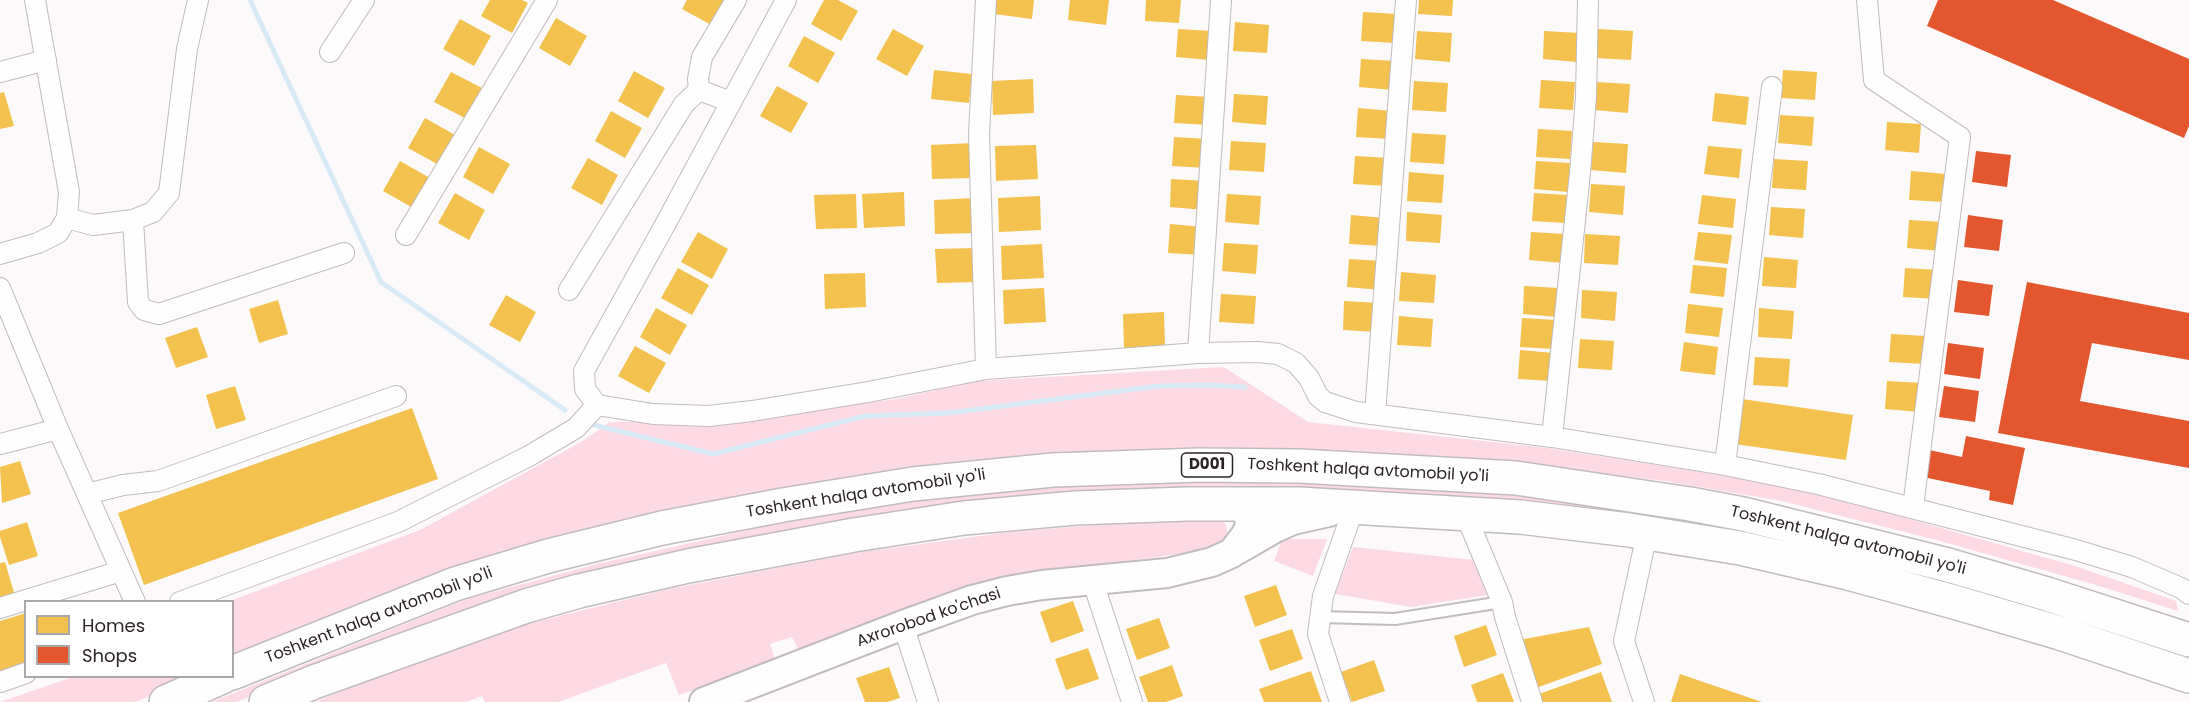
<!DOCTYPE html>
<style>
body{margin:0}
#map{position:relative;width:2189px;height:702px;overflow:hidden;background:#fcf9fa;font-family:Poppins,sans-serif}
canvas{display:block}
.legend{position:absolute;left:24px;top:600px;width:210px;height:78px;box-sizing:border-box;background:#fff;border:2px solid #aba7a8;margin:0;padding:8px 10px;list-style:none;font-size:18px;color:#2c2325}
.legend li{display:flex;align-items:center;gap:12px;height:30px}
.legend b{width:30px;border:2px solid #aba7a8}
</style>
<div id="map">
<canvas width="2189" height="702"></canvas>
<ul class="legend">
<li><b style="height:16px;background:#f2c14e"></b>Homes</li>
<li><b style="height:16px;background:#e4572e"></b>Shops</li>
</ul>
</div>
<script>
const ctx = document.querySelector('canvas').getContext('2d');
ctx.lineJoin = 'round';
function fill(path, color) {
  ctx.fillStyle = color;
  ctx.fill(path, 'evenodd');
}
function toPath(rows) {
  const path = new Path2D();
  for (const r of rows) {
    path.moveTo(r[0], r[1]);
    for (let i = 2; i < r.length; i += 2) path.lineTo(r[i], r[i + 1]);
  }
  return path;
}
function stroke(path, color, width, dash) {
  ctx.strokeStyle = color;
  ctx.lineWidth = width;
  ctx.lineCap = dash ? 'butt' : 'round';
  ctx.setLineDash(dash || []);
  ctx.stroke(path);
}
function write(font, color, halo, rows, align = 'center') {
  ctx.font = font + ' Poppins,sans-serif';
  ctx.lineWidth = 6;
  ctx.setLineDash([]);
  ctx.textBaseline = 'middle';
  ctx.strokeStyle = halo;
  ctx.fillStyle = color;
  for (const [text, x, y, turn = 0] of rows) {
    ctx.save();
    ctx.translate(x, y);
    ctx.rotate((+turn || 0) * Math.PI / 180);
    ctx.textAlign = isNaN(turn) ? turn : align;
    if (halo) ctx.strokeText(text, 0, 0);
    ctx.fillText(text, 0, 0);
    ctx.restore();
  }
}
fill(toPath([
 [1224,367,1308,422,1548,448,1764,482,1867,507,2075,566,2176,601,2178,611,2096,585,1940,541,1782,501,1664,481,1544,466,1504,462,899,474,233,661,232,602,227,602,420,530,581,442,610,422,716,422,896,399,977,381],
 [1216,478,1526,492,1826,543,2189,651,2189,663,1906,575,1218,490,511,596,468,609,372,646,236,702,212,702,467,599,597,564,771,525,949,496,1128,480],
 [1220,520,1225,523,1228,534,1223,543,1208,550,1036,573,800,653,792,637,770,644,776,662,679,695,666,663,558,702,485,702,482,696,466,702,316,702,425,656,515,627,669,589,855,553,1010,532,1134,522],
 [1282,539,1327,539,1313,576,1274,561],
 [1353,547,1474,560,1487,595,1411,607,1335,594],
 [73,677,195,677,135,702,0,702]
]), '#fddae3');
fill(toPath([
 [490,0,522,0,528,3,512,33,481,16],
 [687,0,727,0,713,26,682,9],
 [824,0,838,0,858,11,841,41,811,24],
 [996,0,1034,0,1032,19,994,14],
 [1070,0,1109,0,1106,25,1068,20],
 [1146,0,1181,0,1179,23,1145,21],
 [1419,0,1453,0,1452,16,1418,14],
 [1363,12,1397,14,1395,43,1361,41],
 [556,18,587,36,570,66,539,48],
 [460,19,491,36,474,66,443,49],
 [1235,22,1269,25,1267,53,1233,51],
 [893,29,924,46,907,76,876,59],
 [1178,29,1212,31,1210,60,1176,57],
 [1598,29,1633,31,1631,60,1596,58],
 [1417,31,1452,33,1450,62,1415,59],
 [1544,31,1579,33,1577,62,1543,59],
 [804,36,835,53,818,83,788,66],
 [1361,59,1395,61,1393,90,1359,87],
 [934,70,972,74,969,103,931,99],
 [1783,70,1817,72,1815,100,1781,98],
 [634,71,665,88,648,118,618,101],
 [451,72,482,88,465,118,434,102],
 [1033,79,1034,113,993,115,992,81],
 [1541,80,1575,82,1573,110,1539,108],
 [1414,81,1448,83,1446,112,1412,110],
 [1596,82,1630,84,1628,113,1594,110],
 [777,86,808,103,791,133,760,116],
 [4,92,14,126,0,129,0,93],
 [1715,93,1749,97,1746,125,1712,121],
 [1234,94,1268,96,1266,125,1232,122],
 [1176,95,1210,97,1209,125,1174,123],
 [1358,108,1392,111,1390,139,1356,137],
 [611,111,642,128,625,158,595,141],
 [1780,115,1814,117,1812,146,1778,143],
 [425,118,455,135,439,165,408,148],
 [1887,122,1921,124,1919,153,1885,150],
 [1538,129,1572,131,1570,159,1536,157],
 [1412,133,1446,135,1444,164,1410,162],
 [1174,137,1209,139,1207,168,1172,166],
 [1231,141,1266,143,1264,172,1229,170],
 [1593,142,1628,144,1626,173,1591,170],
 [972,143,973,178,932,179,931,145],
 [1036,145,1038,179,996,181,995,146],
 [1708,146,1742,149,1739,178,1704,174],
 [479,147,510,164,493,194,463,177],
 [1355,156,1389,158,1387,186,1353,184],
 [588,158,618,175,602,205,571,188],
 [1774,159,1808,161,1806,190,1772,188],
 [400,161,430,178,413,208,383,191],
 [1536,161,1570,163,1568,192,1534,189],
 [1911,171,1946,174,1944,202,1909,200],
 [1409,172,1444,175,1442,203,1407,201],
 [1171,179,1206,181,1204,210,1170,207],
 [1591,184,1625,186,1623,215,1589,212],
 [904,192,905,226,864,228,862,194],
 [455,193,485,210,469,240,438,223],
 [1534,193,1568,195,1566,223,1532,221],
 [856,194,857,228,816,229,814,195],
 [1227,194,1261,196,1259,225,1225,222],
 [1702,195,1736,199,1733,228,1698,224],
 [1040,196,1041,230,999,232,998,198],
 [975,198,977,233,935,234,934,200],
 [1771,207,1805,209,1803,238,1769,235],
 [1407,212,1442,215,1440,243,1406,241],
 [1351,215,1385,218,1383,246,1349,244],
 [1909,220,1943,222,1941,251,1907,248],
 [1170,224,1204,227,1202,255,1168,253],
 [698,232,728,249,712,279,681,262],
 [1531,232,1565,234,1564,263,1529,260],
 [1698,232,1732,235,1728,264,1694,260],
 [1585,234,1620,236,1618,265,1584,263],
 [1224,243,1258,245,1256,274,1222,271],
 [1042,244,1044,278,1002,280,1001,246],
 [977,248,978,282,937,283,935,249],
 [1764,257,1798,260,1796,288,1762,286],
 [1349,259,1383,261,1381,290,1347,287],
 [1693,265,1727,268,1724,297,1690,293],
 [678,268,709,285,692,315,661,298],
 [1905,268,1939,270,1937,299,1903,297],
 [1401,272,1436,275,1434,303,1399,301],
 [865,273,866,307,825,309,824,274],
 [1524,286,1559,288,1557,317,1523,314],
 [1044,288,1046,322,1004,324,1003,290],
 [1582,290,1617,292,1615,321,1581,318],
 [1221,294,1256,296,1254,324,1219,322],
 [506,295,536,312,520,342,489,325],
 [278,300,288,334,259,343,249,309],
 [1344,301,1379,303,1377,332,1343,330],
 [1688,304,1723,308,1719,337,1685,333],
 [656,308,687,325,670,355,640,337],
 [1759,308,1794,311,1792,339,1758,337],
 [1164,312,1165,346,1124,348,1123,314],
 [1399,316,1433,319,1431,347,1397,345],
 [1522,318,1556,320,1554,349,1520,347],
 [197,327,208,357,176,368,165,338],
 [1891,334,1926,336,1924,364,1889,362],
 [1580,339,1614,341,1612,370,1578,368],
 [1684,342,1718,347,1715,375,1680,371],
 [635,346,666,363,649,393,618,376],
 [1520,350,1554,353,1552,381,1518,379],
 [1755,357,1790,359,1788,387,1753,385],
 [1887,381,1922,383,1920,412,1885,409],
 [235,386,246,420,216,429,206,395],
 [1742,399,1853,415,1846,460,1735,444],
 [412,408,438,479,144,585,118,513],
 [20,461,31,494,2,503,0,467],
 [27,522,38,556,9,565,0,537,0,531],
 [5,562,15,596,0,600,0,563],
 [1276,585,1287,615,1255,627,1244,596],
 [1073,601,1084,631,1051,643,1040,612],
 [26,613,26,665,0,672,0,621],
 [1159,618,1170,648,1137,660,1126,629],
 [1486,625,1497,655,1464,667,1454,636],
 [1589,627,1602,664,1536,688,1519,640],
 [1292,629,1303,659,1270,671,1259,640],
 [1088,648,1099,679,1066,690,1055,659],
 [1374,660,1385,691,1352,702,1341,672],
 [1172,665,1183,696,1166,702,1148,702,1139,677],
 [889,667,900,698,887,702,865,702,856,678],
 [1311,671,1322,702,1264,702,1259,689],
 [1601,672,1612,702,1539,702,1536,695],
 [1503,673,1514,702,1477,702,1471,685],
 [1680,674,1762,702,1671,702]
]), '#f2c14e');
fill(toPath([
 [1938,0,2053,0,2189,59,2189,126,2184,138,1927,26],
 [1976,151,2011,155,2007,187,1972,182],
 [1968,215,2003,220,1999,251,1964,247],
 [1958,280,1993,285,1989,316,1954,312],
 [2027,282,2189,313,2189,360,2092,343,2080,401,2189,421,2189,468,1998,433],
 [1948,343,1984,348,1980,379,1944,374],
 [1944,386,1979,391,1975,422,1939,417],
 [1966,436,2025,448,2013,505,1989,500,1990,491,1923,477,1929,450,1962,457]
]), '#e4572e');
stroke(toPath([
 [250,0,381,282,565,410],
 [594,425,713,454,865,416,948,413,1159,386,1207,385,1245,387]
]), '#d9eaf7', 5);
const lane = toPath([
 [1320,617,1395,619,1502,602]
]);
const street = toPath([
 [786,0,666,223,584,371,585,389,597,405,653,414,709,416,752,411,868,392,986,369,1198,353,1258,352,1278,354,1296,363,1309,378,1318,396,1325,402,1356,412,1552,437,1725,465,1818,484,2076,550,2132,567,2181,588,2189,594],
 [986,0,979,134,986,369],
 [1867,0,1874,80,1960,137,1913,507],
 [330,52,364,0],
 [0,72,46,60],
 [699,90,698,79,702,57,736,0],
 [67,218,93,225,133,220,153,212,169,193,187,49,198,0],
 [133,220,138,302,144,310,159,314,344,253],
 [406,235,547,0],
 [0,254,38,243,58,233,67,218,69,192,35,0],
 [0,288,58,429,135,602],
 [569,290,684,104,699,90,731,102],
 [1198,353,1221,0],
 [1375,414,1406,0],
 [1552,437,1580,173,1586,97,1588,0],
 [0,444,58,429],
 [1725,465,1772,87],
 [87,494,123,485,158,481,396,396],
 [1465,513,1502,602,1505,617,1532,702],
 [1093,582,1132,702],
 [180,602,398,522,529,456,576,428,597,405],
 [0,608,121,571],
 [903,625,928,702],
 [0,682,26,673],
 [1340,702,1318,634,1323,596,1354,507],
 [1644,702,1624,641,1647,533]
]);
const secondary = toPath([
 [1237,550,1275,528,1293,520,1329,512],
 [704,702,903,625,972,600,1007,591,1042,585,1167,573,1212,562,1232,553,1245,536,1250,527,1249,517,1243,504]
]);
const highway = toPath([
 [232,673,455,584,548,556,662,528,783,505,913,484,1053,470,1199,465,1299,466,1516,478,1690,504,1743,514,1948,565,2047,594,2189,640],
 [166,702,224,676],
 [266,702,314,682,526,606,579,591,688,566,854,535,964,518,1075,508,1187,504,1299,504,1520,517,1629,530,1740,548,1848,573,1954,602,2060,633,2189,676]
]);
stroke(lane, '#c2bbbe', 14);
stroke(street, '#c2bbbe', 22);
stroke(secondary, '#c2bbbe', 32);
stroke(highway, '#c2bbbe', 36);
stroke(lane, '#fffefe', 10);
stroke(street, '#fffefe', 20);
stroke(secondary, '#fffefe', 28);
stroke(highway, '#fffefe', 33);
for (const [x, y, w] of [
 [1207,465,51]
]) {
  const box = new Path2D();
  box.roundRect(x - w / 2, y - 12, w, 24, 4.5);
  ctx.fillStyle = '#fff';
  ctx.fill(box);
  stroke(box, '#2c2325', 1.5);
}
write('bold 15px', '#2c2325', null, [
 ["D001",1207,465]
]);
write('16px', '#2c2325', '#fff', [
 ["Toshkent halqa avtomobil yo'li",1368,471,3],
 ["Toshkent halqa avtomobil yo'li",866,494,-9],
 ["Toshkent halqa avtomobil yo'li",1848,541,14],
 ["Toshkent halqa avtomobil yo'li",379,616,-21],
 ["Axrorobod ko'chasi",929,618,-19]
]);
</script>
